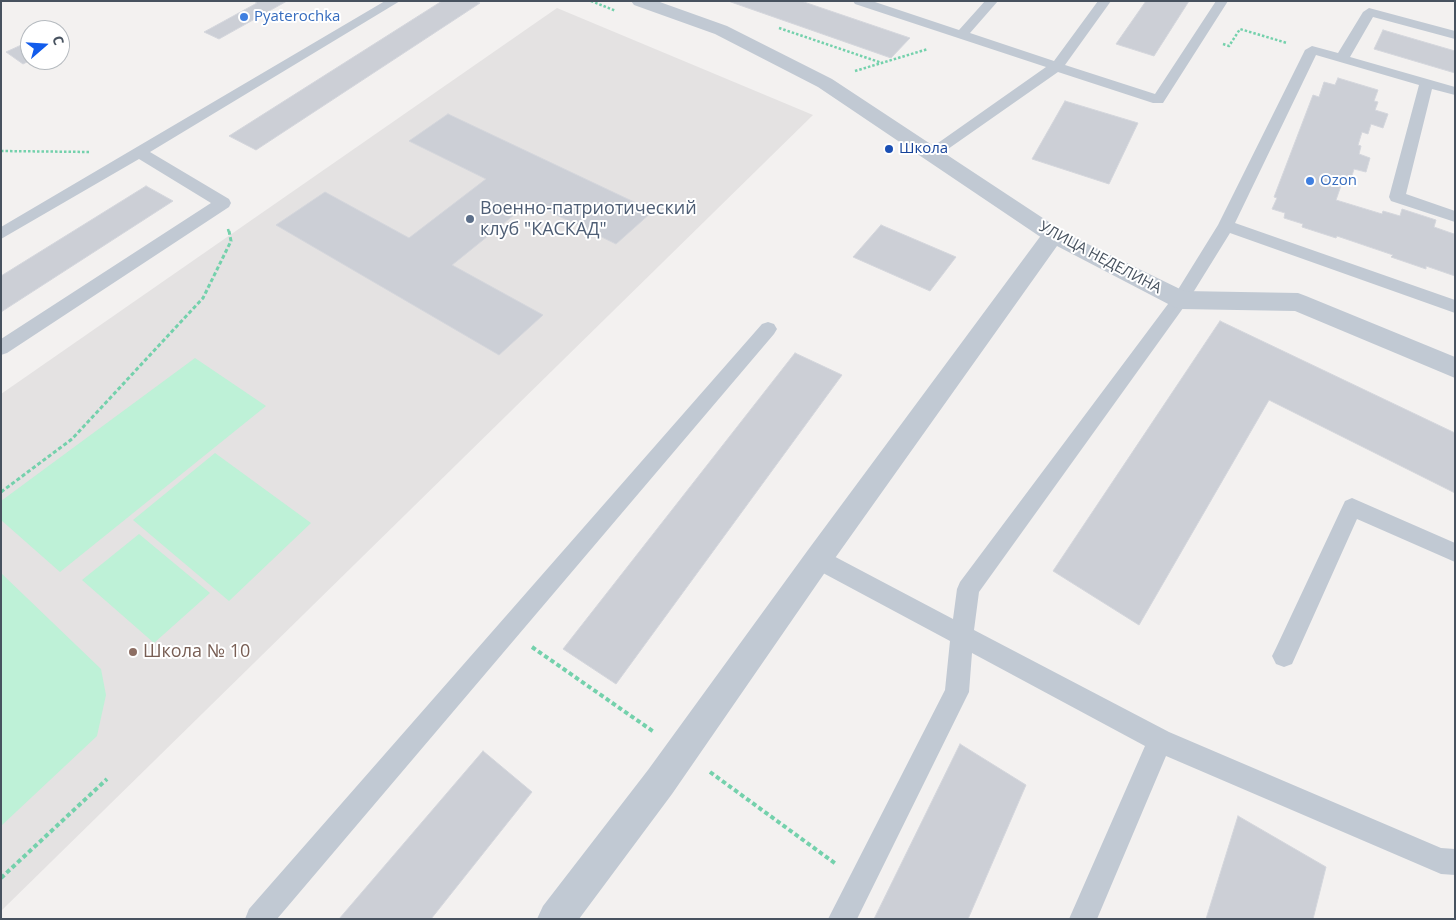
<!DOCTYPE html>
<meta charset="utf-8">
<style>
body{margin:0}
#map{position:relative;width:1456px;height:920px;overflow:hidden;background:#f3f1f0;font-family:"Open Sans",sans-serif}
canvas{display:block}
.frame{position:absolute;inset:0;border:2px solid #47525f;pointer-events:none}
.north{position:absolute;left:20px;top:20px;width:50px;height:50px;box-sizing:border-box;background:#fff;border:1px solid #b5babf;border-radius:50%;rotate:71deg;font-size:14px;font-weight:700;line-height:20px;text-align:center;color:#47525f}
.north::after{content:'';display:block;margin:auto;width:18px;height:22px;background:#125cec;clip-path:polygon(50% 0,100% 100%,50% 72%,0 100%)}
</style>
<div id="map">
<canvas width="1456" height="920"></canvas>
<div class="frame"></div>
<div class="north">С</div>
</div>
<script>
const ctx = document.querySelector('canvas').getContext('2d');
ctx.lineJoin = 'round';
function fill(path, color) {
  ctx.fillStyle = color;
  ctx.fill(path, 'evenodd');
}
function toPath(rows) {
  const path = new Path2D();
  for (const r of rows) {
    path.moveTo(r[0], r[1]);
    for (let i = 2; i < r.length; i += 2) path.lineTo(r[i], r[i + 1]);
  }
  return path;
}
function stroke(path, color, width, dash) {
  ctx.strokeStyle = color;
  ctx.lineWidth = width;
  ctx.lineCap = dash ? 'butt' : 'round';
  ctx.setLineDash(dash || []);
  ctx.stroke(path);
}
function write(font, color, halo, rows, align = 'center') {
  ctx.font = font + ' "Open Sans",sans-serif';
  ctx.lineWidth = 4;
  ctx.setLineDash([]);
  ctx.textBaseline = 'middle';
  ctx.strokeStyle = halo;
  ctx.fillStyle = color;
  for (const [text, x, y, turn = 0] of rows) {
    ctx.save();
    ctx.translate(x, y);
    ctx.rotate((+turn || 0) * Math.PI / 180);
    ctx.textAlign = isNaN(turn) ? turn : align;
    if (halo) ctx.strokeText(text, 0, 0);
    ctx.fillText(text, 0, 0);
    ctx.restore();
  }
}
fill(toPath([
 [557,8,813,115,1,911,1,394]
]), '#e4e2e2');
fill(toPath([
 [195,358,266,406,60,572,1,520,1,501],
 [215,453,311,523,229,601,133,520],
 [139,534,210,593,154,643,82,580],
 [1,573,101,669,106,695,97,736,1,826]
]), '#bef1d7');
const building = toPath([
 [254,1,287,1,219,39,204,32,257,3,254,1],
 [442,1,475,1,480,3,256,150,229,136,442,1],
 [728,1,801,1,910,38,891,58,728,1],
 [1146,1,1189,1,1154,56,1116,44,1146,1],
 [1383,30,1455,51,1455,73,1374,49,1383,30],
 [30,41,31,60,23,64,6,52,30,41],
 [1338,78,1378,90,1374,101,1378,102,1375,110,1388,114,1383,128,1371,124,1368,134,1362,132,1358,145,1361,146,1359,154,1370,158,1366,172,1354,169,1351,179,1344,177,1336,200,1382,214,1383,211,1400,216,1402,209,1436,220,1434,227,1454,234,1455,276,1426,266,1426,269,1391,257,1393,255,1337,236,1336,238,1302,227,1303,224,1284,218,1285,213,1272,209,1277,198,1274,197,1313,95,1319,97,1324,82,1335,85,1338,78],
 [1065,101,1138,123,1109,184,1032,159,1065,101],
 [448,114,653,211,616,244,530,202,452,265,543,315,499,355,276,225,325,192,409,238,486,179,409,141,448,114],
 [146,186,173,201,1,312,1,276,146,186],
 [881,225,956,257,930,291,853,257,881,225],
 [1220,321,1455,433,1455,493,1269,400,1139,625,1053,571,1220,321],
 [795,353,842,375,616,684,563,649,795,353],
 [960,744,1026,785,968,919,874,919,960,744],
 [483,751,532,792,431,919,339,919,483,751],
 [1238,816,1326,867,1313,919,1206,919,1238,816]
]);
fill(building, '#cccfd6');
stroke(building, '#d4d6dc', 1);
stroke(toPath([
 [591,1,616,11],
 [779,28,882,63],
 [1223,44,1229,46,1240,29,1287,43],
 [855,71,928,49],
 [1,151,90,152],
 [228,229,229,233]
]), '#74d1ac', 2.5, [2.5, 2]);
stroke(toPath([
 [1,492,72,439,203,298,231,241,229,231]
]), '#74d1ac', 3, [4, 2.5]);
stroke(toPath([
 [532,647,654,732],
 [710,772,836,864],
 [1,878,107,779]
]), '#74d1ac', 4, [4.5, 3]);
fill(toPath([
 [385,1,400,1,150,152,229,199,231,203,229,207,7,353,1,355,1,339,211,203,139,159,1,239,1,227,385,1],
 [853,1,872,1,959,30,985,1,998,1,970,33,1054,61,1098,1,1111,1,1065,65,1155,94,1216,1,1228,1,1163,103,1153,103,1058,72,938,156,933,158,928,156,925,153,928,150,1046,67,855,4,853,1],
 [1369,8,1455,31,1455,39,1373,17,1350,57,1455,87,1455,95,1432,89,1406,194,1455,211,1455,222,1391,201,1389,197,1419,85,1316,55,1235,223,1455,300,1455,313,1230,233,1186,304,979,592,974,630,1169,732,1441,848,1455,849,1455,875,1441,874,1166,756,1097,919,1069,919,1145,746,972,653,969,692,965,700,857,919,828,919,945,690,950,641,810,566,807,559,810,552,818,549,826,552,953,619,957,589,960,582,1174,296,1218,225,1305,50,1312,46,1338,53,1363,12,1369,8],
 [768,322,774,324,777,329,774,334,277,919,245,919,249,909,762,324,768,322],
 [1352,498,1455,543,1455,562,1357,519,1292,664,1284,667,1276,664,1272,656,1276,648,1345,501,1352,498]
]), '#c1c9d3');
fill(toPath([
 [1053,227,1184,291,1298,293,1306,296,1455,357,1455,378,1295,311,1180,309,1172,306,1057,246,828,568,672,794,579,919,537,919,543,906,648,770,808,550,1045,230,1053,227]
]), '#c1c9d3');
fill(toPath([
 [631,1,657,1,727,26,832,79,1061,230,1064,235,1061,240,1053,243,1045,240,818,87,715,34,634,5,631,1]
]), '#c1c9d3');
for (const [x, y, r, color] of [
 [244,17,5,"#3f7fe0"],
 [889,149,5,"#1a4fb4"],
 [1310,181,5,"#3f7fe0"],
 [470,219,5,"#5c6f8a"],
 [133,652,5,"#8d6e63"]
]) {
  const dot = new Path2D();
  dot.arc(x, y, r, 0, 2 * Math.PI);
  ctx.fillStyle = color;
  ctx.fill(dot);
  stroke(dot, '#fff', 2);
}
write('15px', '#366cbe', '#fff', [
 ["Pyaterochka",254,17],
 ["Ozon",1320,181]
], 'left');
write('15px', '#164399', '#fff', [
 ["Школа",899,149]
], 'left');
write('15px', '#47525f', '#fff', [
 ["УЛИЦА НЕДЕЛИНА",1100,258,28]
]);
write('18px', '#4e5e75', '#fff', [
 ["Военно-патриотический",480,209],
 ["клуб \"КАСКАД\"",480,230]
], 'left');
write('18px', '#785e54', '#fff', [
 ["Школа № 10",143,652]
], 'left');
</script>
